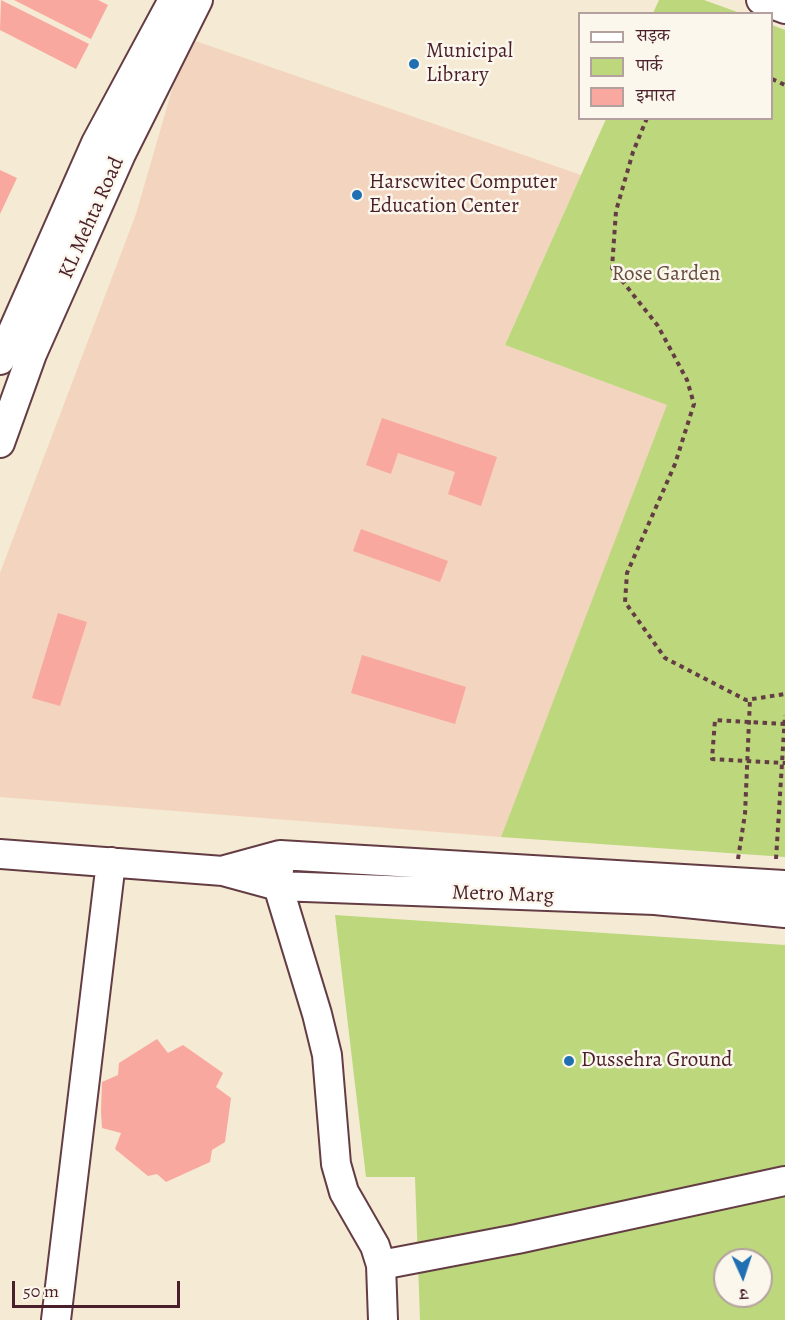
<!DOCTYPE html>
<meta charset="utf-8">
<style>
body{margin:0}
#map{position:relative;width:785px;height:1320px;overflow:hidden;background:#f5ead3;font-family:Alegreya,"Noto Serif Devanagari",serif}
canvas{display:block}
.legend{position:absolute;left:578px;top:12px;width:195px;height:108px;box-sizing:border-box;background:#fbf7ec;border:2px solid #b4a19f;margin:0;padding:8px 10px;list-style:none;font-size:18px;color:#4a1f2b}
.legend li{display:flex;align-items:center;gap:12px;height:30px}
.legend b{width:30px;border:2px solid #b4a19f}
.north{position:absolute;left:713px;top:1248px;width:60px;height:60px;box-sizing:border-box;background:#fbf7ec;border:2px solid #b4a19f;border-radius:50%;rotate:177deg;font-size:16px;font-weight:700;line-height:24px;text-align:center;color:#4a1f2b}
.north::after{content:'';display:block;margin:auto;width:21px;height:27px;background:#1f6fb2;clip-path:polygon(50% 0,100% 100%,50% 72%,0 100%)}
.scale{position:absolute;left:12px;top:1281px;width:168px;height:27px;box-sizing:border-box;border:3px solid #4a1f2b;border-top:0;padding-left:8px;font-size:18px;line-height:21px;white-space:nowrap;color:#4a1f2b;-webkit-text-stroke:4px #fbf7ec;paint-order:stroke}
</style>
<div id="map">
<canvas width="785" height="1320"></canvas>
<ul class="legend">
<li><b style="height:8px;background:#fff"></b>सड़क</li>
<li><b style="height:16px;background:#bcd77c"></b>पार्क</li>
<li><b style="height:16px;background:#f9a89f"></b>इमारत</li>
</ul>
<div class="north">उ</div>
<div class="scale">50 m</div>
</div>
<script>
const ctx = document.querySelector('canvas').getContext('2d');
ctx.lineJoin = 'round';
function fill(path, color) {
  ctx.fillStyle = color;
  ctx.fill(path, 'evenodd');
}
function toPath(rows) {
  const path = new Path2D();
  for (const r of rows) {
    path.moveTo(r[0], r[1]);
    for (let i = 2; i < r.length; i += 2) path.lineTo(r[i], r[i + 1]);
  }
  return path;
}
function stroke(path, color, width, dash) {
  ctx.strokeStyle = color;
  ctx.lineWidth = width;
  ctx.lineCap = dash ? 'butt' : 'round';
  ctx.setLineDash(dash || []);
  ctx.stroke(path);
}
function write(font, color, halo, rows, align = 'center') {
  ctx.font = font + ' Alegreya,serif';
  ctx.lineWidth = 5;
  ctx.setLineDash([]);
  ctx.textBaseline = 'middle';
  ctx.strokeStyle = halo;
  ctx.fillStyle = color;
  for (const [text, x, y, turn = 0] of rows) {
    ctx.save();
    ctx.translate(x, y);
    ctx.rotate((+turn || 0) * Math.PI / 180);
    ctx.textAlign = isNaN(turn) ? turn : align;
    if (halo) ctx.strokeText(text, 0, 0);
    ctx.fillText(text, 0, 0);
    ctx.restore();
  }
}
fill(toPath([
 [187,38,581,175,505,345,668,405,501,837,0,797,0,573,136,214]
]), '#f3d4be');
fill(toPath([
 [659,0,704,0,740,13,653,13],
 [772,25,785,30,785,857,501,837,667,405,505,345,606,119,772,118],
 [335,915,785,945,785,1320,420,1320,415,1177,366,1177],
 [725,1260,761,1260,761,1296,725,1296]
]), '#bcd77c');
fill(toPath([
 [1,0,89,44,76,69,0,30],
 [14,0,98,0,108,5,91,39],
 [0,170,17,178,0,214],
 [382,418,497,457,481,506,448,494,455,472,398,453,391,474,366,465],
 [361,529,448,561,440,582,353,551],
 [58,613,87,622,60,706,32,698],
 [362,655,466,687,455,724,351,693],
 [157,1039,168,1053,183,1045,223,1073,216,1087,231,1098,225,1142,212,1150,210,1162,166,1182,157,1174,148,1176,115,1149,121,1133,102,1128,101,1112,102,1082,118,1075,119,1063]
]), '#f9a89f');
const minor = toPath([
 [761,0,785,9],
 [0,360,96,143,173,0],
 [0,443,32,354,121,154,198,0],
 [0,854,223,871,278,886,655,900,785,913],
 [279,869,278,886,317,1014,327,1055,336,1164,344,1192,375,1246,381,1265,383,1320],
 [225,870,280,855,785,885],
 [381,1265,517,1239,785,1181],
 [56,1320,111,862]
]);
stroke(minor, '#643d44', 32);
stroke(toPath([
 [772,79,785,85],
 [647,118,633,152,616,211,612,268,658,326,687,380,694,404,675,464,627,573,625,602,665,658,746,700,785,694],
 [785,724,715,720,712,759,785,763],
 [738,859,745,814,750,699],
 [776,859,785,715]
]), '#643d44', 4, [4.5, 4.5]);
stroke(minor, '#fff', 28);
for (const [x, y, r, color] of [
 [414,64,6,"#1f6fb2"],
 [357,195,6,"#1f6fb2"],
 [569,1061,6,"#1f6fb2"]
]) {
  const dot = new Path2D();
  dot.arc(x, y, r, 0, 2 * Math.PI);
  ctx.fillStyle = color;
  ctx.fill(dot);
  stroke(dot, '#fbf7ec', 2);
}
write('21px', '#4a1f2b', '#fbf7ec', [
 ["Municipal",426,52],
 ["Library",426,76],
 ["Harscwitec Computer",369,183],
 ["Education Center",369,207],
 ["Dussehra Ground",581,1061]
], 'left');
write('21px', '#4a1f2b', '#fbf7ec', [
 ["KL Mehta Road",92,218,-66],
 ["Metro Marg",503,895,2]
]);
write('21px', '#664d3f', '#fbf7ec', [
 ["Rose Garden",666,275]
]);
</script>
